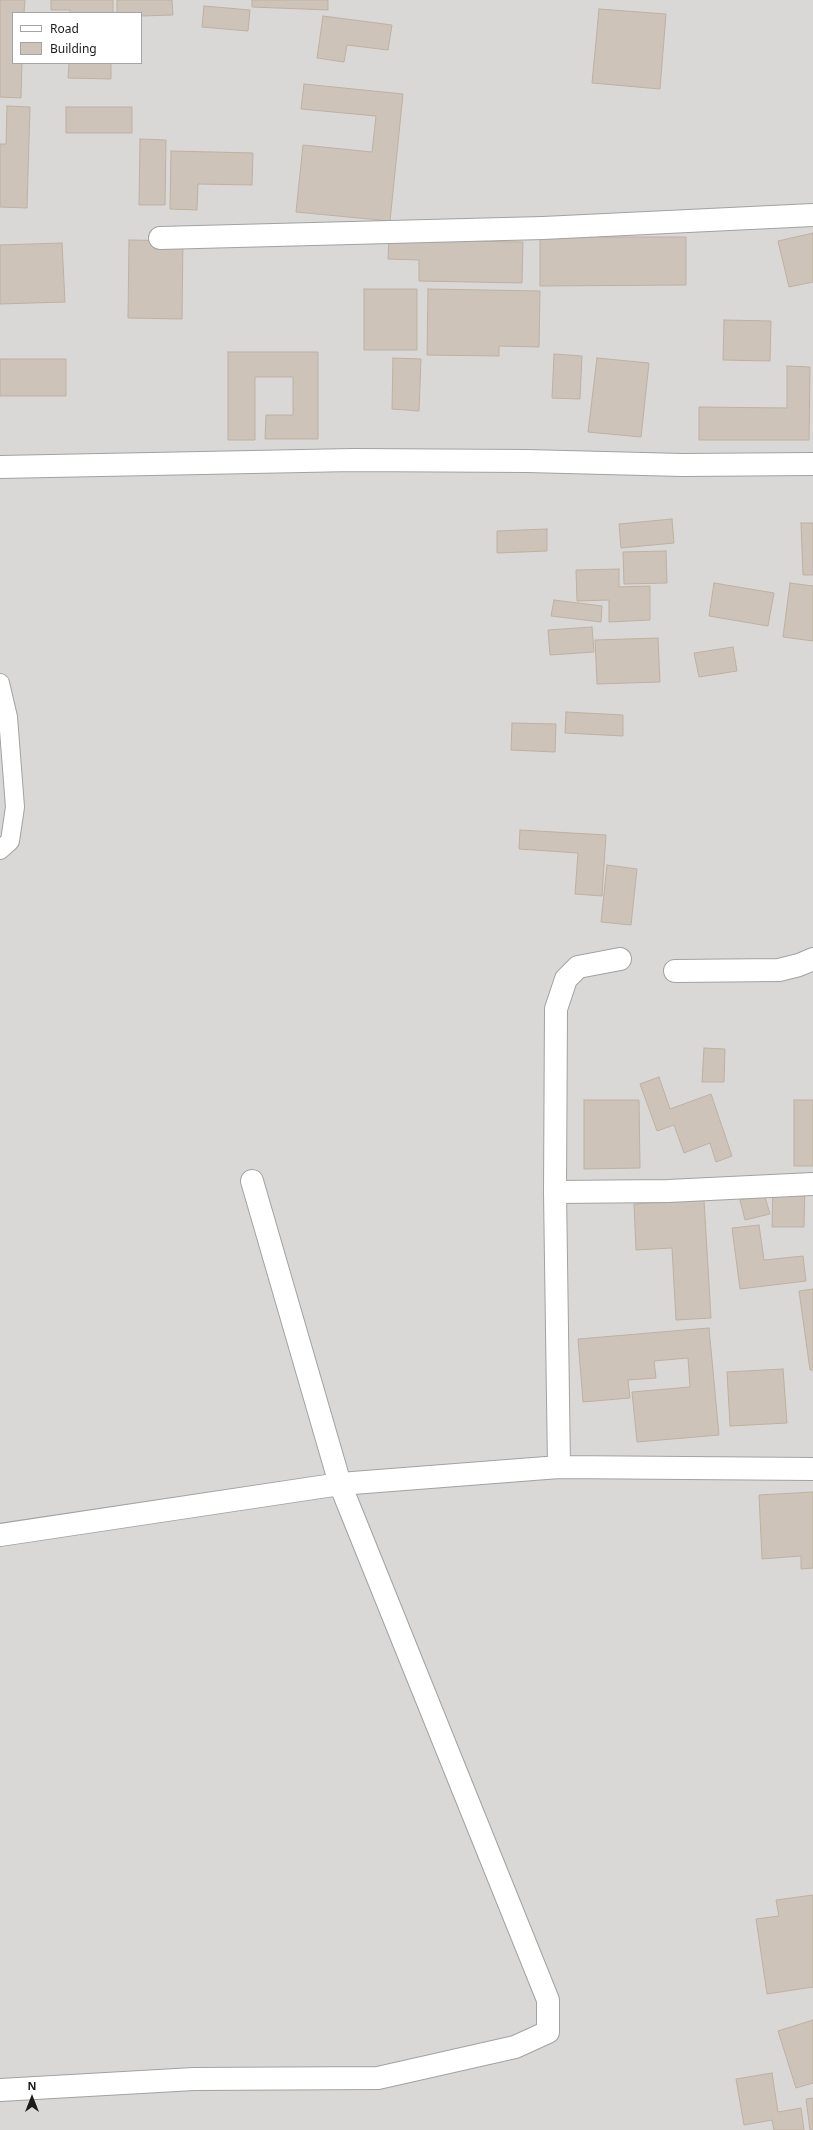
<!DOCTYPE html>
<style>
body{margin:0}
#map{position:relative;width:813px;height:2130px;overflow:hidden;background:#edeadf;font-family:"Noto Sans",sans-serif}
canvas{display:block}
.legend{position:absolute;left:12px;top:12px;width:130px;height:52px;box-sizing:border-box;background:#fff;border:1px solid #a4a4a4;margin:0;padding:5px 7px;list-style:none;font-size:12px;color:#1b1b1b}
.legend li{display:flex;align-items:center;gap:8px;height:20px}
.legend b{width:20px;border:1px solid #a4a4a4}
.north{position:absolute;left:12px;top:2078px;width:40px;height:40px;-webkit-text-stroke:3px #fff;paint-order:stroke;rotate:0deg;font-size:11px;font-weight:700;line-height:16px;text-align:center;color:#1b1b1b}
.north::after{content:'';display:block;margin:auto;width:14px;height:18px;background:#1b1b1b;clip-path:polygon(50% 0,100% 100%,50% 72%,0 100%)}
</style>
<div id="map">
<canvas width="813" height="2130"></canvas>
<ul class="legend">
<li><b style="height:5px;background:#fff"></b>Road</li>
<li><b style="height:11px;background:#cdc3b8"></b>Building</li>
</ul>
<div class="north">N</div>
</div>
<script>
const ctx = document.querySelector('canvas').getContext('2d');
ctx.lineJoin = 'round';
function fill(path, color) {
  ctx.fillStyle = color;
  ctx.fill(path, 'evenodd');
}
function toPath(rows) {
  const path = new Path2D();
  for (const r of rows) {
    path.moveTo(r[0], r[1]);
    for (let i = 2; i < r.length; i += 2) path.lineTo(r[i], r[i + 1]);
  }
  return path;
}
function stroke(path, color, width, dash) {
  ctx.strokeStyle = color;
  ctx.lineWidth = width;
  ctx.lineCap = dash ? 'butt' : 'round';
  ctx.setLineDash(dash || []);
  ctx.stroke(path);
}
fill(toPath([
 [0,0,813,0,813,2130,0,2130],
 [13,13,141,13,141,63,13,63]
]), '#d9d8d7');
const building = toPath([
 [0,0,25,0,24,13,13,13,13,63,22,63,21,98,0,97,0,0],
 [51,0,113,0,113,13,70,13,70,10,51,10,51,0],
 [117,0,172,0,173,15,141,16,141,13,117,13,117,0],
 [252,0,328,0,328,10,252,7,252,0],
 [204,6,250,10,248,31,202,27,204,6],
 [599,9,666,14,660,89,592,83,599,9],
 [323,16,392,25,388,50,347,45,344,62,317,58,323,16],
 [69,63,111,63,111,79,68,78,69,63],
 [304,84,403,94,390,221,296,212,303,145,372,152,376,116,301,109,304,84],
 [7,106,30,107,27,208,0,207,0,144,6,144,7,106],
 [66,107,132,107,132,133,66,133,66,107],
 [140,139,166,140,165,205,139,205,140,139],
 [171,151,253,153,252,185,198,184,197,210,170,209,171,151],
 [813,233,813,282,789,287,778,241,813,233],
 [540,237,686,237,686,285,540,286,540,237],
 [129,240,183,241,182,319,128,318,129,240],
 [389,240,523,242,522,283,419,281,419,260,388,259,389,240],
 [62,243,65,302,0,304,0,245,62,243],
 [364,289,417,289,417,350,364,350,364,289],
 [428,289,540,291,539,347,499,346,499,356,427,355,428,289],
 [724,320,771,321,770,361,723,360,724,320],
 [228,352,318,352,318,439,265,439,266,415,293,415,293,377,255,377,255,440,228,440,228,352],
 [554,354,582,356,580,399,552,398,554,354],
 [393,358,421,359,419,411,392,409,393,358],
 [597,358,649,363,641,437,588,432,597,358],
 [0,359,66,359,66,396,0,396,0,359],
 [787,366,810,367,809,440,699,440,699,407,787,408,787,366],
 [672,519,674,543,621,548,619,524,672,519],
 [801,523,813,523,813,575,803,575,801,523],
 [547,529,547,551,497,553,497,531,547,529],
 [666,551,667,583,624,584,623,552,666,551],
 [619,569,619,587,650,586,650,620,609,622,609,600,577,601,576,570,619,569],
 [714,583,774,593,768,626,709,616,714,583],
 [790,583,813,586,813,641,783,637,790,583],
 [554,600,602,606,601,622,551,616,554,600],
 [592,627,594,652,550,655,548,630,592,627],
 [658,638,660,682,597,684,595,640,658,638],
 [733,647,737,671,699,677,694,653,733,647],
 [566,712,623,715,623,736,565,733,566,712],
 [512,723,556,724,555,752,511,750,512,723],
 [520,830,606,835,602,896,575,894,578,853,519,849,520,830],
 [607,865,637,869,631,925,601,922,607,865],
 [704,1048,725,1049,724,1082,702,1082,704,1048],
 [659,1077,670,1109,711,1094,732,1156,716,1162,710,1143,684,1153,674,1125,657,1131,640,1084,659,1077],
 [584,1100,639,1100,640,1168,584,1169,584,1100],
 [794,1100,813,1100,813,1166,794,1166,794,1100],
 [773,1182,805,1183,804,1227,772,1227,773,1182],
 [764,1194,770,1214,745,1220,740,1200,764,1194],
 [704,1200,711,1318,676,1320,672,1248,636,1250,634,1204,704,1200],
 [759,1225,764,1260,803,1256,806,1281,740,1289,732,1228,759,1225],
 [813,1289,813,1370,810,1370,799,1291,813,1289],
 [709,1328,719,1435,637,1442,632,1392,690,1387,688,1358,654,1361,656,1378,628,1380,630,1398,583,1402,578,1339,709,1328],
 [783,1369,787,1423,730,1426,727,1372,783,1369],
 [813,1492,813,1568,801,1569,801,1556,762,1559,759,1495,813,1492],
 [813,1895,813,1987,767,1994,756,1919,779,1916,776,1900,813,1895],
 [813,2020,813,2083,796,2088,778,2031,813,2020],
 [772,2073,778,2112,801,2108,804,2130,774,2130,772,2120,744,2125,736,2079,772,2073],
 [813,2098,813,2130,810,2130,806,2099,813,2098]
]);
fill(building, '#cdc3b8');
stroke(building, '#bfb1a1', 1);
const service = toPath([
 [0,683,8,717,15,807,10,841,0,850]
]);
const minor = toPath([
 [160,238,543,228,813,215],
 [0,467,353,460,527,461,682,465,813,464],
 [675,971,779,970,799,965,813,959],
 [555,1192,668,1191,813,1184],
 [559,1467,555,1192,556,1009,566,979,578,967,620,959],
 [0,1535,340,1484,559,1467,813,1469],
 [0,2090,194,2079,378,2078,515,2047,548,2032,548,2000,340,1484,252,1181]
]);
stroke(service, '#a2a2a2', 20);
stroke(minor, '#a2a2a2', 24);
stroke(service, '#fff', 18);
stroke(minor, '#fff', 22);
</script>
